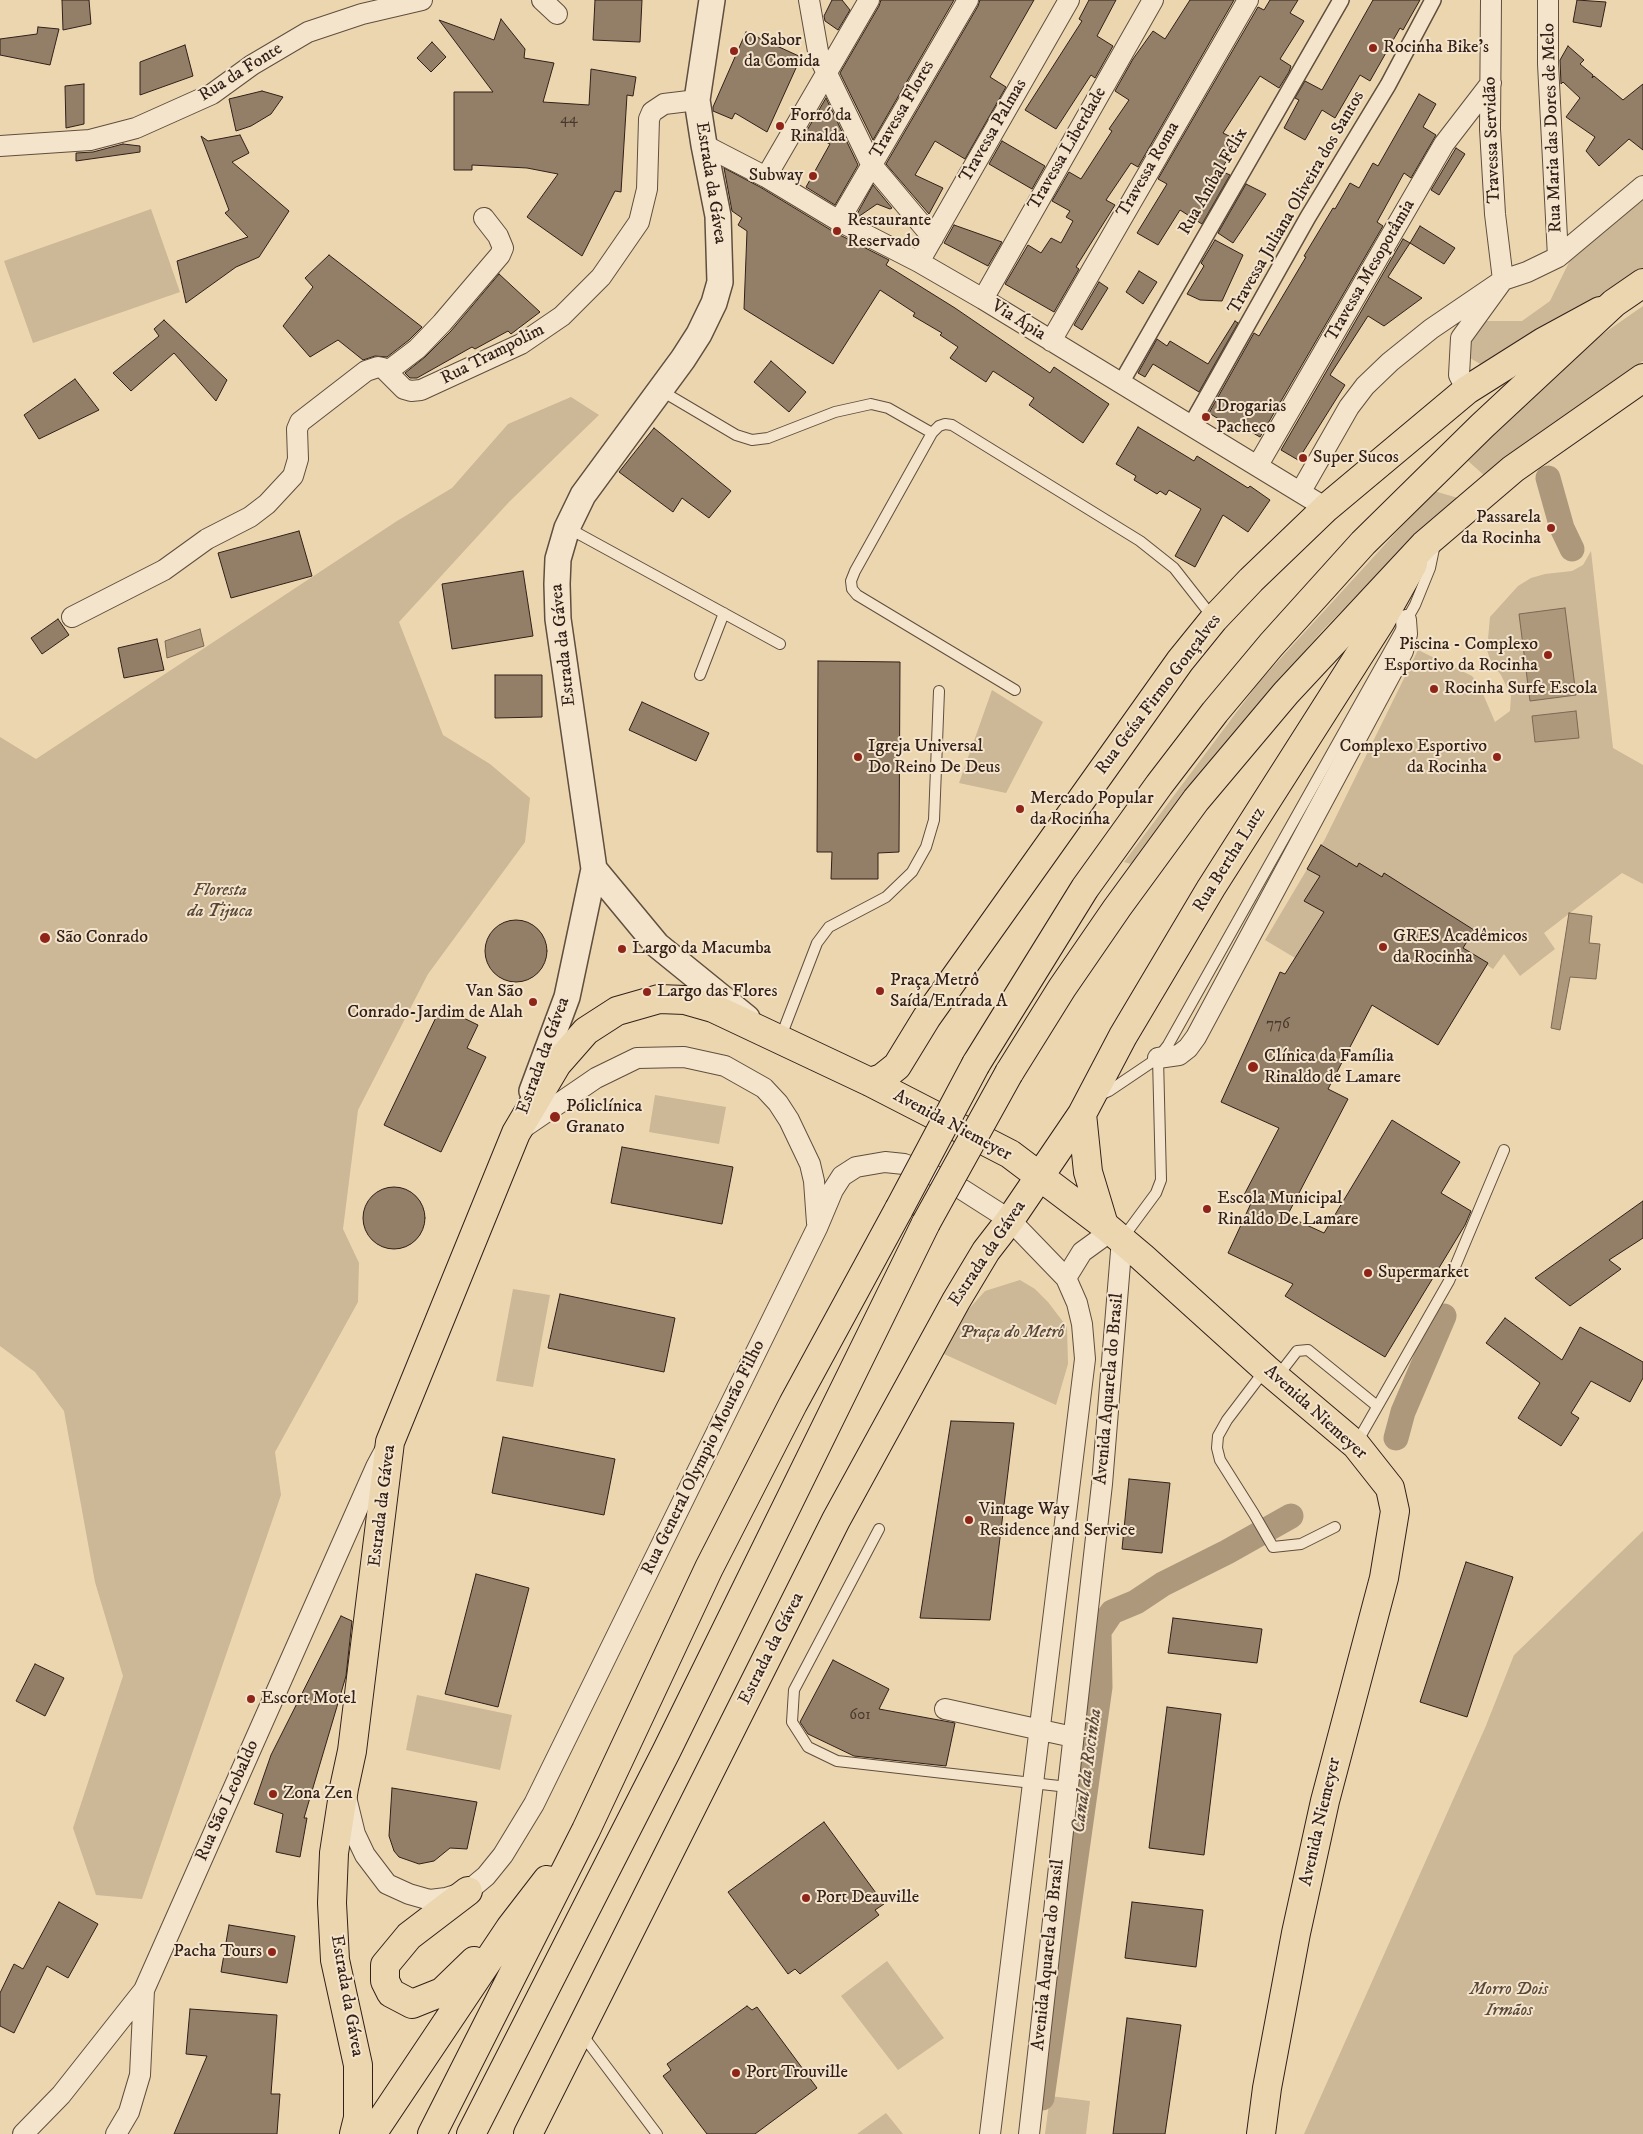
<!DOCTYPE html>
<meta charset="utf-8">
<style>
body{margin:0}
canvas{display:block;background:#ecd6af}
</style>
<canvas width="1643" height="2134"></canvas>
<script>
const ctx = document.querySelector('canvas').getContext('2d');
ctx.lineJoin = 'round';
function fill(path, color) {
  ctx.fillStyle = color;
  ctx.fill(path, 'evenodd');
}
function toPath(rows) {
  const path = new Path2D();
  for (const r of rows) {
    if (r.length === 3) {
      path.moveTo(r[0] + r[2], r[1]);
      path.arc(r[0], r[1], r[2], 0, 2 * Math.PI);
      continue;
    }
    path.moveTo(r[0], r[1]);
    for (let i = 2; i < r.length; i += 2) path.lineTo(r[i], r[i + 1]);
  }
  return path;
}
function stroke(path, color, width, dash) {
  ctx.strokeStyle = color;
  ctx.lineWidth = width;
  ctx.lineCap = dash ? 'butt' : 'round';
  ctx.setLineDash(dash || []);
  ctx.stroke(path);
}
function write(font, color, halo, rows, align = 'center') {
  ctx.font = font + ' "IM FELL DW Pica",serif';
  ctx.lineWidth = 4;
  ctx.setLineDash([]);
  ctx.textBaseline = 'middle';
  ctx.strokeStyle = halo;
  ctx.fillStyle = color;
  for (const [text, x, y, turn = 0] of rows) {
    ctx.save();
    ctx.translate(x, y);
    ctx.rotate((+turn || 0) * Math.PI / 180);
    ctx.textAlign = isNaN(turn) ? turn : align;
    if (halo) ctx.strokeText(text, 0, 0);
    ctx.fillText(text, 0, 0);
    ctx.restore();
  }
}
fill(toPath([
 [1643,197,1643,268,1610,292,1484,366,1468,357,1464,337,1483,321,1522,321,1550,301,1577,246],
 [151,209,180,292,33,343,4,261],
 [1643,306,1643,361,1486,477,1467,460,1577,352],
 [571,397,599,415,509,502,399,622,443,735,490,764,530,798,525,842,428,974,358,1110,343,1229,359,1263,358,1302,275,1452,281,1495,142,1899,96,1895,73,1828,123,1676,95,1582,64,1411,35,1372,0,1346,0,737,36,759,397,521,452,488,508,424],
 [1434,491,1458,498,1388,563,1322,631,1229,739,1131,864,1124,862,1260,681],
 [1591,551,1613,748,1643,765,1643,884,1622,873,1544,933,1555,949,1520,976,1504,954,1493,969,1487,965,1439,1044,1265,940,1325,839,1418,650,1472,676,1480,687,1495,722,1510,711,1511,696,1501,675,1491,662,1487,650,1490,617,1518,586,1531,578,1545,574,1572,571,1583,565],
 [992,690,1043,722,1006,793,959,783],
 [655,1095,726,1107,719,1144,649,1132],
 [1020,1280,1035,1289,1048,1302,1067,1327,1068,1364,1056,1405,944,1354,968,1310,985,1291],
 [513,1289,550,1295,533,1387,496,1381],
 [1643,1531,1643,2134,1304,2134,1485,1728,1514,1655],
 [417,1695,512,1715,500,1770,406,1750],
 [887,1961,944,2038,898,2070,841,1996],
 [1050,2096,1090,2101,1086,2134,1045,2134],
 [886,2113,903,2134,857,2134]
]), '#ccb796');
const water = toPath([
 [1565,608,1576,695,1530,701,1519,614,1565,608],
 [200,629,204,646,167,658,165,641,200,629],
 [1576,711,1579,738,1535,742,1532,716,1576,711],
 [1569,913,1592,916,1589,943,1600,944,1596,979,1570,977,1560,1030,1551,1028,1569,913]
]);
fill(water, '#ad987c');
stroke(water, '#7c6854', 1);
stroke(toPath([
 [1548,478,1562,528,1572,549],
 [1396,1438,1403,1412,1444,1316],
 [1042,2098,1100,1687,1099,1631,1112,1612,1136,1602,1163,1584,1227,1552,1291,1516]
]), '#ad987c', 25);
const building = toPath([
 [62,0,89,0,91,24,63,30,62,0],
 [595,0,642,0,640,42,593,40,595,0],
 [832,0,842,0,850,10,838,30,825,21,824,16,832,0],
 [881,0,954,0,873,140,840,73,879,6,881,0],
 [980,0,1034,0,990,77,1006,87,965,159,935,141,915,175,943,188,929,214,886,164,978,6,980,0],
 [1089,0,1116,0,1097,36,1113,46,1095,78,1091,75,1056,129,1025,110,1082,21,1079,19,1089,0],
 [1190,0,1234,0,1138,167,1131,163,1106,200,1115,205,1076,267,1079,269,1054,312,1005,284,1028,245,1041,253,1051,238,1061,243,1073,221,1066,217,1070,211,1052,201,1069,172,1081,179,1112,131,1109,129,1129,100,1115,91,1133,59,1153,31,1165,39,1190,0],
 [1270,0,1298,0,1290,13,1304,21,1280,59,1291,66,1289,72,1279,88,1260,76,1223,133,1237,140,1221,171,1230,175,1202,224,1180,210,1158,245,1137,233,1167,184,1158,179,1258,7,1264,10,1270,0],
 [1373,0,1420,0,1403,30,1400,28,1370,81,1360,75,1335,118,1322,110,1305,140,1284,128,1299,100,1295,98,1305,81,1322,90,1373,0],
 [1577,0,1606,2,1601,27,1573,22,1577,0],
 [501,19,525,49,524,58,554,63,543,102,589,105,591,69,636,77,633,96,627,95,621,192,615,191,582,256,527,217,558,174,527,168,472,165,472,170,454,170,454,92,493,92,439,20,494,40,501,19],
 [38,27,59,29,50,65,0,55,0,39,37,34,38,27],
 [746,32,801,57,767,132,735,113,732,119,713,111,713,107,746,32],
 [432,42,446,57,431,72,417,58,432,42],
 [185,45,193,76,140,95,140,62,185,45],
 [1568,46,1584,60,1580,64,1593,75,1592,78,1594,76,1623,100,1643,84,1643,150,1629,139,1599,166,1586,151,1595,137,1566,117,1580,98,1563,82,1561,84,1560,60,1568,46],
 [84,84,84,124,66,128,65,86,84,84],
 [262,91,283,97,271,114,251,126,236,131,229,99,262,91],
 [1419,94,1436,104,1423,127,1436,135,1411,178,1404,173,1377,222,1383,226,1260,437,1241,426,1238,431,1209,413,1254,333,1259,336,1306,257,1304,256,1333,208,1335,209,1350,183,1359,188,1373,163,1378,166,1419,94],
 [826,98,858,165,835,205,806,187,830,144,806,132,826,98],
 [240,135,249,153,232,162,289,211,259,257,236,267,186,303,177,261,248,237,225,213,229,210,201,136,208,141,240,135],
 [1002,141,1045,166,1032,189,989,164,1002,141],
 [123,144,140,146,140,152,76,161,76,153,93,152,123,144],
 [1456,148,1465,154,1439,195,1431,190,1456,148],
 [724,168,760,187,834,232,889,260,886,265,955,308,1050,373,1054,367,1109,404,1083,443,1029,405,1034,398,993,371,986,382,950,358,958,347,940,335,942,333,913,316,915,313,880,290,833,364,744,309,747,231,738,225,742,218,732,211,724,168],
 [1246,184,1266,194,1233,243,1218,233,1246,184],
 [873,185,892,208,890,209,877,204,858,217,856,216,873,185],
 [954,225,1002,242,988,266,944,243,954,225],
 [1420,226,1455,248,1444,264,1410,243,1420,226],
 [1403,239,1410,243,1388,277,1422,298,1384,326,1368,316,1330,375,1345,385,1298,460,1281,450,1403,239],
 [1215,240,1243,255,1222,301,1200,300,1187,294,1204,266,1201,263,1215,240],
 [329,255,422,327,409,340,387,357,375,356,363,360,338,340,310,357,283,326,313,287,305,278,329,255],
 [1139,271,1157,282,1143,304,1126,292,1139,271],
 [499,274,540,312,511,334,508,331,475,349,472,347,417,378,410,378,405,373,425,357,451,331,499,274],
 [1099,282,1108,288,1082,330,1074,325,1099,282],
 [164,320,227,380,216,401,174,353,131,391,113,373,159,336,154,329,164,320],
 [1235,321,1238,323,1199,392,1153,364,1145,377,1138,373,1157,339,1167,346,1170,341,1208,364,1235,321],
 [771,361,806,392,789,412,754,382,771,361],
 [75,379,99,410,39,439,24,415,75,379],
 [1138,427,1194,461,1197,456,1248,488,1250,486,1270,500,1248,532,1223,515,1195,567,1175,556,1201,509,1169,490,1166,495,1160,491,1157,494,1134,480,1136,476,1116,464,1138,427],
 [654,428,731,491,709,518,682,498,673,512,619,472,654,428],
 [299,531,312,576,231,598,218,553,299,531],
 [523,571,533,636,452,649,442,584,523,571],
 [58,619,69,635,42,654,31,638,58,619],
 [157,639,164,670,124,678,118,648,157,639],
 [818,661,900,662,899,852,878,853,878,879,831,879,832,852,817,852,818,661],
 [495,675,542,675,542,717,495,718,495,675],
 [642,702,709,733,696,761,629,730,642,702],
 [1321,845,1357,867,1359,863,1382,877,1384,873,1474,930,1463,948,1488,963,1438,1045,1372,1005,1328,1089,1348,1099,1287,1216,1324,1233,1392,1120,1460,1162,1441,1193,1471,1211,1465,1225,1385,1357,1285,1296,1293,1284,1228,1253,1253,1199,1244,1195,1279,1128,1221,1102,1280,972,1285,974,1324,912,1304,901,1320,876,1307,869,1321,845],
 [516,951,31],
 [441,1007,478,1025,467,1048,486,1057,441,1152,384,1125,441,1007],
 [622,1147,733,1167,722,1224,611,1203,622,1147],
 [394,1218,31],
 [1643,1201,1643,1238,1609,1260,1621,1269,1570,1306,1535,1278,1643,1201],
 [560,1294,675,1318,664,1372,548,1348,560,1294],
 [1505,1318,1562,1360,1580,1327,1643,1362,1643,1378,1630,1402,1591,1381,1571,1413,1579,1418,1561,1446,1518,1418,1540,1383,1486,1343,1505,1318],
 [951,1421,1014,1423,990,1620,920,1618,951,1421],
 [503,1437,615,1459,604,1515,492,1493,503,1437],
 [1129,1479,1170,1483,1162,1553,1122,1549,1129,1479],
 [1466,1562,1513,1577,1467,1717,1420,1702,1466,1562],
 [476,1574,529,1588,498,1707,445,1694,476,1574],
 [341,1616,352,1621,346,1676,304,1818,307,1818,300,1857,276,1852,283,1814,254,1804,271,1755,341,1616],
 [1173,1618,1262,1629,1257,1663,1168,1653,1173,1618],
 [833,1660,889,1689,879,1709,955,1723,946,1766,854,1756,808,1734,800,1722,833,1660],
 [35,1664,64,1678,45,1716,16,1701,35,1664],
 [1167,1707,1221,1714,1204,1855,1149,1848,1167,1707],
 [392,1788,477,1802,467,1849,450,1848,434,1861,419,1864,399,1857,394,1851,389,1836,392,1788],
 [824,1822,884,1904,875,1910,879,1915,800,1974,795,1969,788,1974,728,1892,824,1822],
 [59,1902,98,1924,68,1978,47,1966,14,2033,0,2026,0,1993,14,1964,23,1969,59,1902],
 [1132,1902,1203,1910,1196,1967,1125,1958,1132,1902],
 [229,1925,295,1936,287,1983,221,1972,229,1925],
 [747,2006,752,2010,757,2007,817,2088,755,2134,707,2134,663,2076,671,2070,667,2064,747,2006],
 [190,2009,277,2015,271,2094,280,2094,277,2134,174,2134,207,2056,186,2054,190,2009],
 [1127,2018,1181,2025,1165,2134,1113,2134,1127,2018]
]);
fill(building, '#937f67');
stroke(building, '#322019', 1);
const service = toPath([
 [660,390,736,435,752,440,768,438,835,412,871,404,888,408,932,433],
 [568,528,780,644],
 [700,675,724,613],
 [1015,690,857,595,852,589,851,581,855,571,932,433,939,426,945,424,952,425,1140,541,1174,568,1214,619],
 [780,1039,817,943,829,927,886,897,912,872,926,847,934,820,939,691],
 [1098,1096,1109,1091,1158,1058],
 [1122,1239,1156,1193,1161,1180,1158,1058,1168,1045,1415,605,1430,568,1435,544],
 [1265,1370,1227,1420,1218,1436,1217,1448,1220,1460,1254,1514,1273,1547,1301,1544,1335,1527],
 [1277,1377,1297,1351,1308,1350,1377,1406],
 [1356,1444,1449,1281,1504,1150],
 [879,1529,794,1690,792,1722,808,1747,837,1761,1068,1787],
 [581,2033,657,2134]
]);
const pedestrian = toPath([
 [1121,383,1341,0],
 [1191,425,1308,217,1388,85,1433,0]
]);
const minor = toPath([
 [542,0,557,14],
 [809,0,819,57,871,164,933,238],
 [1548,0,1548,64,1558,257],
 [704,145,766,177,839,221,919,262,983,299,1326,508],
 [0,146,90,140,136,128,212,94,252,65,308,32,362,14,422,0],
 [766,177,869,0],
 [839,221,968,0],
 [919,262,1069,0],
 [983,299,1153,0],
 [1051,341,1248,0],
 [388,371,417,349,442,323,500,255,503,248,498,236,484,218],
 [1467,390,1459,375,1461,338,1503,280,1495,214,1490,129,1491,0],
 [1258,465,1444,144,1491,83],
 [1301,491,1349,407,1365,386,1390,362,1431,329,1503,280,1527,272,1558,257,1643,186],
 [72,617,164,570,207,539,250,517,267,504,293,476,298,459,297,429,300,422,366,371,378,367,383,368,404,389,411,391,421,390,521,344,562,316,601,277,639,222,647,189,649,119,652,112,664,104,697,100],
 [1158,1058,1179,1055,1188,1048,1196,1037,1403,651,1407,634,1406,620],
 [520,1130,596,1078,637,1058,684,1057,725,1066,764,1088,778,1103,789,1120,810,1164,814,1181,817,1223],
 [1066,1278,1082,1252,1111,1231],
 [945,1709,1073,1737],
 [346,1797,355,1834,365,1855,387,1884,409,1894,430,1900,446,1898,468,1891,486,1876,503,1855,534,1804,817,1228,833,1190,842,1176,856,1167,885,1162,904,1164,929,1173,963,1190,1010,1220,1066,1278,1077,1303,1082,1324,1085,1359,990,2134],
 [23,2134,61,2095,144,1990,376,1467,384,1452],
 [116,2134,129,2112,140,2075,144,1990],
 [1029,2134,1102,1484,1122,1239]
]);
const tertiary = toPath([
 [594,869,657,945,747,1018],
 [532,1091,567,997,594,869,558,619,557,584,558,559,567,528,583,495,683,359,699,334,714,303,720,282,718,216,704,145,697,100,712,0]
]);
const primary = toPath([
 [870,1082,882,1078,897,1066,927,1017,1180,661,1214,619,1251,580,1326,508,1467,390,1543,342,1600,311],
 [1082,1114,1088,1172,1104,1225],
 [354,2134,358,2118,358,2065,335,1960,332,1903,334,1853,344,1788,352,1751,390,1442,516,1133,557,1064,586,1031,617,1011,659,999,685,1000,713,1008,870,1082,1010,1154,1104,1225,1142,1257,1266,1369,1356,1445,1390,1488,1395,1511,1384,1578,1325,1801,1296,1933,1267,2088,1261,2134],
 [528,2134,836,1520,956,1301,986,1251,1010,1220,1082,1114,1123,1036,1211,888,1381,621,1413,564]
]);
const trunk = toPath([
 [976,1064,1085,888,1159,785,1215,712,1271,645,1363,543,1482,426,1614,303,1643,283],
 [1009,1073,1062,988,1117,908,1196,800,1286,693,1424,545,1513,469,1643,378],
 [468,1891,409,1936,385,1965,385,1981,391,1993,412,2004,442,1992,474,1961],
 [372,2134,510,1928,547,1880],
 [432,2134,586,1830,709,1568,793,1404,899,1209],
 [471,2134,666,1752,926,1223]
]);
stroke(service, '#604e3e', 12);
stroke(pedestrian, '#604e3e', 18);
stroke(minor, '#604e3e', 22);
stroke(tertiary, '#604e3e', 28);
stroke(primary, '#322019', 30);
stroke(trunk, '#322019', 30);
stroke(service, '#f3e4cb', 10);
stroke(pedestrian, '#f3e4cb', 15);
stroke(minor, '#f3e4cb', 20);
stroke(tertiary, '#f3e4cb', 25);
stroke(primary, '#ecd6af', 28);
stroke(trunk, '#ecd6af', 28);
const trunkBridge = toPath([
 [899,1209,976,1064],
 [926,1223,1009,1073]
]);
stroke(trunkBridge, '#322019', 30, []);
stroke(trunkBridge, '#ecd6af', 28);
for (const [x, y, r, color] of [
 [1373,48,5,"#8f2418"],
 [734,51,5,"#8f2418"],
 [780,126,5,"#8f2418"],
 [813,176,5,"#8f2418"],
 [837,231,5,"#8f2418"],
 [1206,417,5,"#8f2418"],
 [1303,458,5,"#8f2418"],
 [1551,528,5,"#8f2418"],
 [1548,655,5,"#8f2418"],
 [1434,689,5,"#8f2418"],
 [858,757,5,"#8f2418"],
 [1497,757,5,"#8f2418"],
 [1020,809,5,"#8f2418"],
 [45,938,6,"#8f2418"],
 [1383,947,5,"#8f2418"],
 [622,949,5,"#8f2418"],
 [880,991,5,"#8f2418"],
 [647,992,5,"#8f2418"],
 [533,1002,5,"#8f2418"],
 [1253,1067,6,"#8f2418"],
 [555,1117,6,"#8f2418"],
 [1207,1209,5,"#8f2418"],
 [1368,1273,5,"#8f2418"],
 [969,1520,5,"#8f2418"],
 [251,1699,5,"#8f2418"],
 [273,1794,5,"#8f2418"],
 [806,1898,5,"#8f2418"],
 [272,1952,5,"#8f2418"],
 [736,2073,5,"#8f2418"]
]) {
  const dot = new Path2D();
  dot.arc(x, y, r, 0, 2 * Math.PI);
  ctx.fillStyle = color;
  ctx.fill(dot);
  stroke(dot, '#f3e4cb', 2);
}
write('15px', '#4a382c', null, [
 ["44",569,120],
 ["776",1278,1025],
 ["601",860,1716]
]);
write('18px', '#322019', '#f3e4cb', [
 ["O Sabor",744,41],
 ["da Comida",744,62],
 ["Rocinha Bike's",1383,48],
 ["Forró da",790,116],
 ["Rinalda",790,137],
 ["Subway",803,176,"right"],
 ["Restaurante",847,221],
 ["Reservado",847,242],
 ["Drogarias",1216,407],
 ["Pacheco",1216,428],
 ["Super Sucos",1313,458],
 ["Passarela",1541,518,"right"],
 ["da Rocinha",1541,539,"right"],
 ["Piscina - Complexo",1538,645,"right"],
 ["Esportivo da Rocinha",1538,666,"right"],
 ["Rocinha Surfe Escola",1444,689],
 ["Igreja Universal",868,747],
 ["Do Reino De Deus",868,768],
 ["Complexo Esportivo",1487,747,"right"],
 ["da Rocinha",1487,768,"right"],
 ["Mercado Popular",1030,799],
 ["da Rocinha",1030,820],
 ["GRES Acadêmicos",1393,937],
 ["da Rocinha",1393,958],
 ["São Conrado",56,938],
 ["Largo da Macumba",632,949],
 ["Praça Metrô",890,981],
 ["Saída/Entrada A",890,1002],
 ["Van São",523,992,"right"],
 ["Conrado-Jardim de Alah",523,1013,"right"],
 ["Largo das Flores",657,992],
 ["Clínica da Família",1264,1057],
 ["Rinaldo de Lamare",1264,1078],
 ["Policlínica",566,1107],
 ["Granato",566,1128],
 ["Escola Municipal",1217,1199],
 ["Rinaldo De Lamare",1217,1220],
 ["Supermarket",1378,1273],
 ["Vintage Way",979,1510],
 ["Residence and Service",979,1531],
 ["Escort Motel",261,1699],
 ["Zona Zen",283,1794],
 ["Port Deauville",816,1898],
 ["Pacha Tours",262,1952,"right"],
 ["Port Trouville",746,2073]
], 'left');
write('18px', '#322019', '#f3e4cb', [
 ["Rua da Fonte",241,73,-32],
 ["Travessa Flores",903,110,-60],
 ["Rua Maria das Dores de Melo",1553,128,-92],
 ["Travessa Palmas",994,131,-60],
 ["Travessa Servidão",1493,140,-92],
 ["Travessa Liberdade",1068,149,-60],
 ["Travessa Roma",1149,170,-60],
 ["Rua Aníbal Félix",1214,182,-60],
 ["Estrada da Gávea",710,183,81],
 ["Travessa Juliana Oliveira dos Santos",1297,203,-60],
 ["Travessa Mesopotâmia",1371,271,-60],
 ["Via Ápia",1018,321,32],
 ["Rua Trampolim",493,355,-27],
 ["Estrada da Gávea",564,645,-96],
 ["Rua Geísa Firmo Gonçalves",1159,695,-53],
 ["Rua Bertha Lutz",1230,860,-58],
 ["Estrada da Gávea",544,1056,-70],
 ["Avenida Niemeyer",952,1126,28],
 ["Estrada da Gávea",988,1254,-56],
 ["Avenida Aquarela do Brasil",1110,1389,-85],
 ["Avenida Niemeyer",1315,1413,42],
 ["Rua General Olympio Mourão Filho",704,1458,-64],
 ["Estrada da Gávea",383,1506,-83],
 ["Estrada da Gávea",772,1649,-63],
 ["Rua São Leobaldo",228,1801,-66],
 ["Avenida Niemeyer",1321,1822,-77],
 ["Avenida Aquarela do Brasil",1049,1955,-84],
 ["Estrada da Gávea",346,1996,80]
]);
write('italic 18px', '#584638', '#f3e4cb', [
 ["Floresta",220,891],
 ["da Tijuca",220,912],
 ["Praça do Metrô",1012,1333],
 ["Morro Dois",1509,1990],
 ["Irmãos",1509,2011]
]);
write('italic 19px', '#5d4a3c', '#f3e4cb', [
 ["Canal da Rocinha",1088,1771,-82]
]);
</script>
